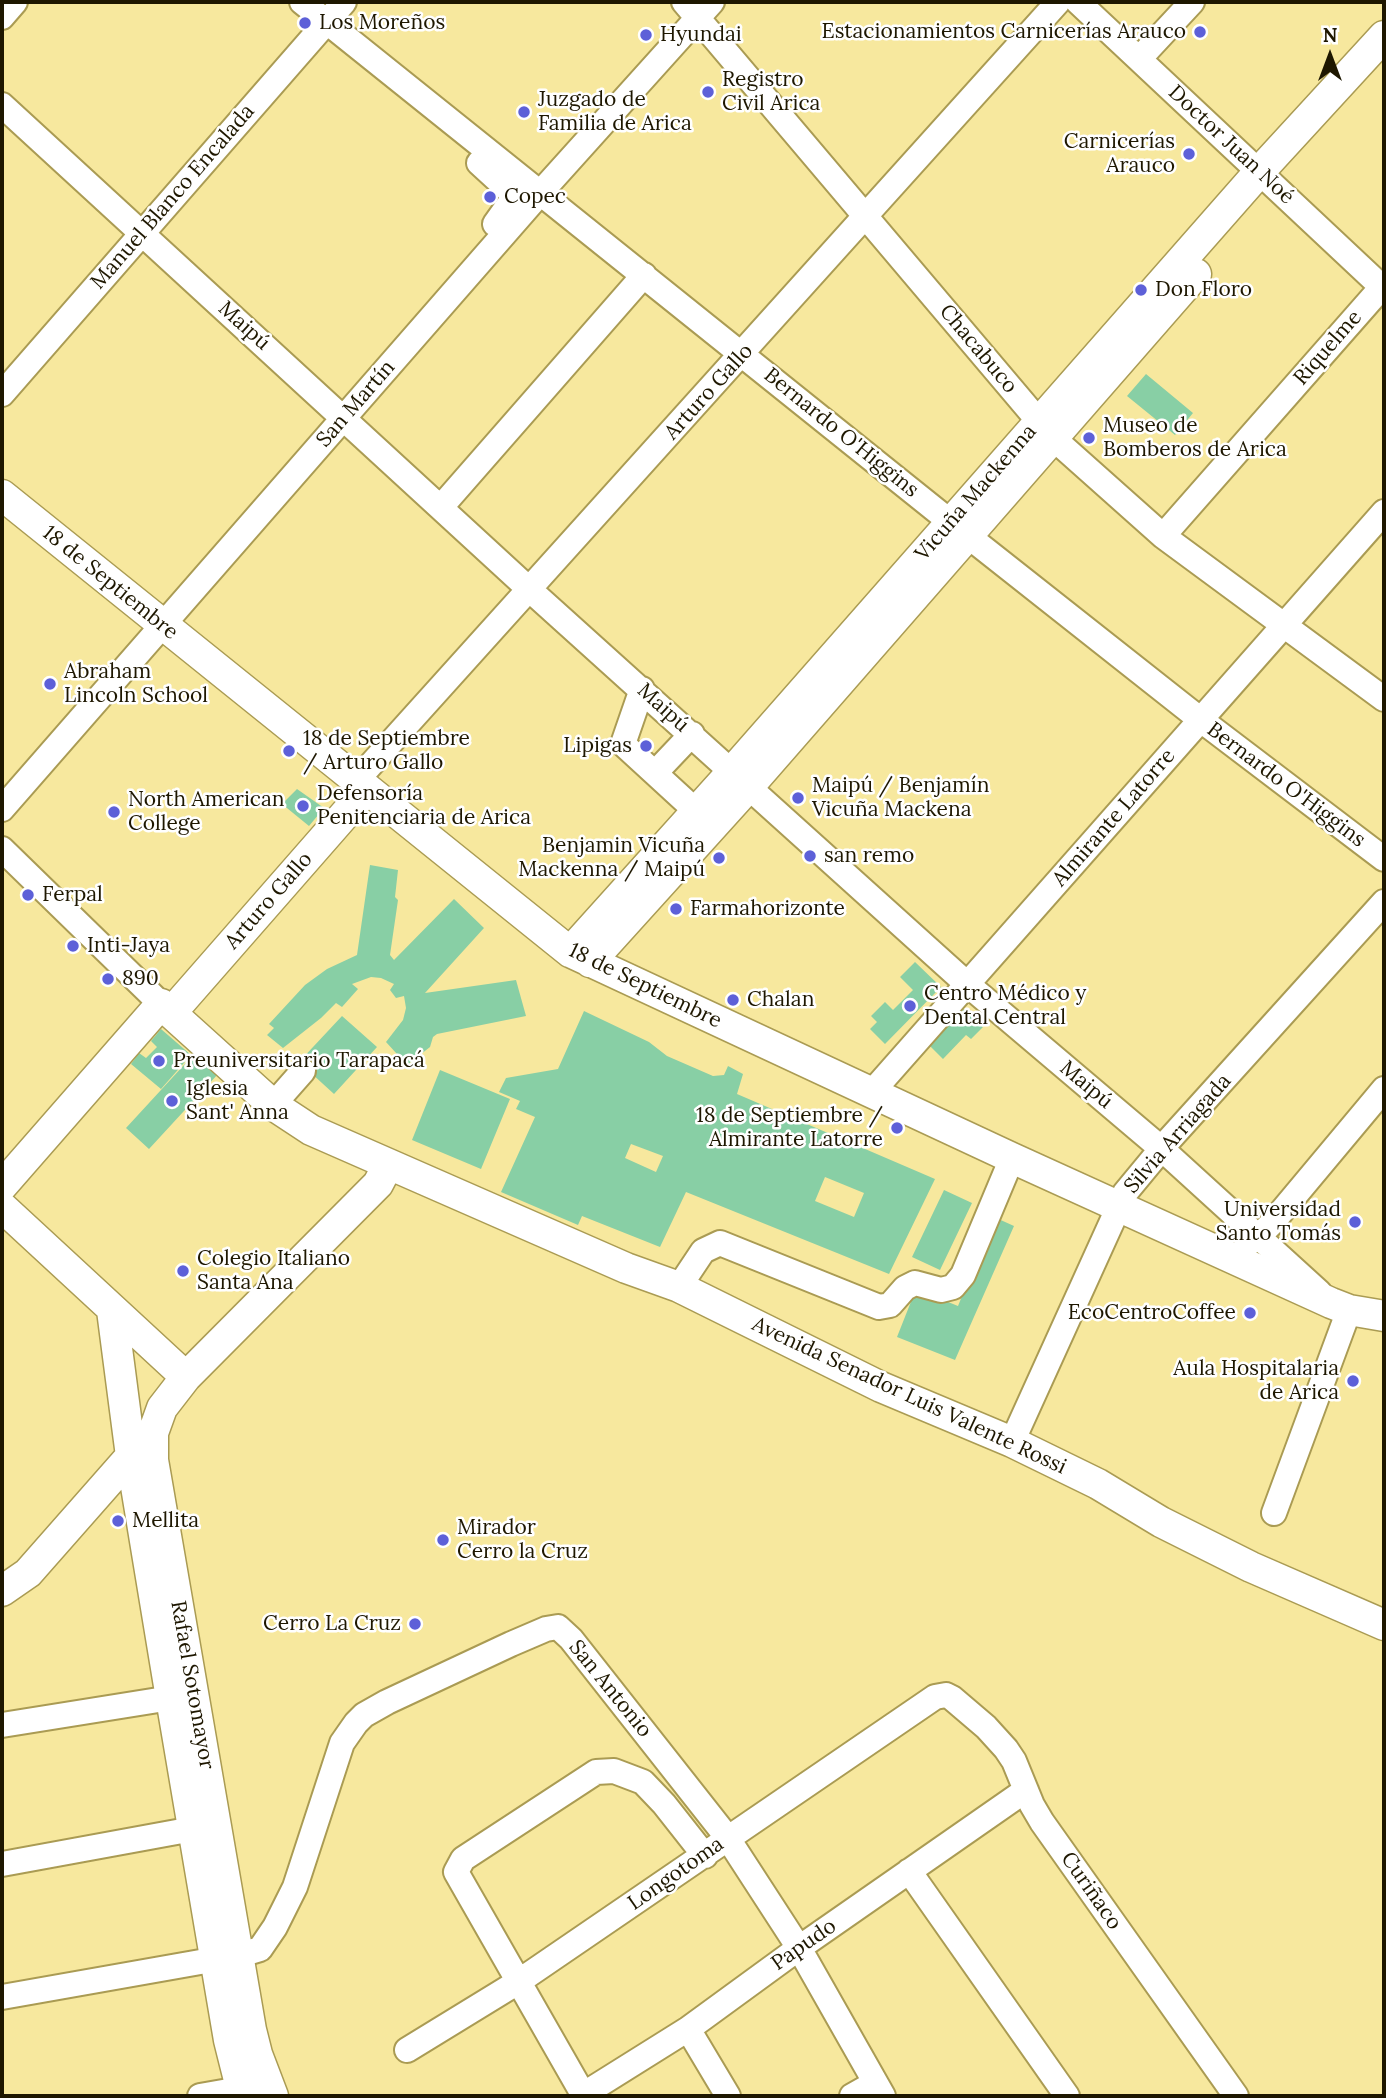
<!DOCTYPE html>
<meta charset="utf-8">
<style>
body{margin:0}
#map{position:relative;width:1386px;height:2098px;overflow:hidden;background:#f7e89e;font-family:Lora,serif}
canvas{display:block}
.frame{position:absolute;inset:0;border:4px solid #1e1700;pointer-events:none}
.north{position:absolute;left:1295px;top:21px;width:70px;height:70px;-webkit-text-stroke:5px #fff;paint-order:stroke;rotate:0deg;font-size:19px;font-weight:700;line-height:28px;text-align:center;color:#1e1700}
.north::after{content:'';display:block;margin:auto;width:24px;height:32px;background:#1e1700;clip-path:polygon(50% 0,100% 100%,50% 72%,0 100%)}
</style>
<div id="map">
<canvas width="1386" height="2098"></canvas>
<div class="frame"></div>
<div class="north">N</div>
</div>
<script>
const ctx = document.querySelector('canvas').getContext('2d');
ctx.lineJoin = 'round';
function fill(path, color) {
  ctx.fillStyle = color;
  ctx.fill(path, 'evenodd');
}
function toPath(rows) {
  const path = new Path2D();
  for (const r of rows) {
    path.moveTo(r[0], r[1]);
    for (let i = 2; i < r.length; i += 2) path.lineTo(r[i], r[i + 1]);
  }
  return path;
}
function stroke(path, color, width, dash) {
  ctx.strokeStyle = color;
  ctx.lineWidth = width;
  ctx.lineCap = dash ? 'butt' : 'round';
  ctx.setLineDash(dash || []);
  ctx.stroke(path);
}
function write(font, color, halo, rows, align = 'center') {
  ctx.font = font + ' Lora,serif';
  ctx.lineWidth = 5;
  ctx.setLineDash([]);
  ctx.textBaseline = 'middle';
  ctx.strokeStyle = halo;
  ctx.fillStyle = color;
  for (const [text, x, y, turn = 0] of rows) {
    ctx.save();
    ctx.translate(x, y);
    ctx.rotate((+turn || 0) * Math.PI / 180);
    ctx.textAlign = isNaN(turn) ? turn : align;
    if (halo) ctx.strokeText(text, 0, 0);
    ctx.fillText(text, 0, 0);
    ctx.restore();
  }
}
fill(toPath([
 [1146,374,1193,413,1175,435,1127,396],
 [297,789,324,808,309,826,282,804],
 [370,865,398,870,395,897,398,900,390,955,394,960,454,899,484,928,425,993,516,980,526,1016,437,1034,433,1037,430,1047,407,1065,386,1042,403,1020,406,1008,404,996,396,998,390,990,394,984,381,978,371,977,352,984,358,989,342,1007,336,1003,321,1018,283,1048,267,1035,274,1028,269,1024,305,985,327,969,357,955],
 [915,962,941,987,885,1044,870,1029,877,1022,871,1016,885,1002,893,1010,913,990,900,977],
 [964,1009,983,1027,971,1039,966,1035,943,1059,929,1045],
 [584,1011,649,1042,667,1056,713,1076,724,1075,728,1066,743,1074,737,1094,935,1179,889,1274,686,1192,660,1247,582,1216,578,1225,501,1192,535,1117,516,1109,520,1101,499,1092,506,1078,558,1069],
 [631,1144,663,1156,656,1172,625,1158],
 [825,1177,864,1193,854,1217,815,1201],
 [342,1016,377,1047,334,1094,299,1062],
 [161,1029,191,1055,161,1089,131,1064,139,1053,146,1058,157,1047,151,1041],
 [195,1053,218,1074,149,1149,126,1128],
 [440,1070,510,1099,481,1169,412,1140],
 [944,1190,972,1203,940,1270,912,1257],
 [994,1217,1014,1226,955,1360,897,1337,916,1289,958,1306]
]), '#88cfa5');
const minor = toPath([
 [302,2,968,536,1201,720,1384,859],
 [684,2,1053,438,1163,536,1384,699],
 [1078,2,1384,289],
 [2,17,15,2],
 [1139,59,1192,2],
 [2,105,530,590,967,984,1163,1150,1319,1292],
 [479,163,515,196,495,224],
 [2,394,344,2],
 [441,507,644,275],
 [1163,536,1382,287],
 [642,689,623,744,696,811],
 [655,773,692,734],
 [357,780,1058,2],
 [2,809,541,192,712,2],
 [2,849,161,1004],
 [872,1092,1384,512],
 [273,1105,303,1071],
 [1246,1245,1258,1237,1272,1223,1384,1089],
 [679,1287,703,1251,720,1243,879,1307,890,1305,905,1288,915,1283,941,1290,953,1287,963,1275,1012,1158],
 [1012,1442,1125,1193,1168,1141,1384,902],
 [1274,1513,1349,1310],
 [2,1725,171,1698],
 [2,1864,193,1829],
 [909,1871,1067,2096],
 [2,1997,240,1955,260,1949,275,1927,295,1887,342,1743,356,1723,364,1715,387,1702,511,1644,546,1629,558,1627,571,1639,727,1837,799,1948,883,2096],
 [688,2029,728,2096],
 [407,2050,518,1982,935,1697,946,1695,952,1698,986,1727,1006,1749,1014,1761,1032,1805,1042,1822,1236,2096],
 [200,2096,240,2089,257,2084],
 [581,2096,688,2029,799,1948,1026,1790],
 [584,2096,456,1872,463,1859,596,1772,614,1771,643,1782,664,1804,705,1856],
 [852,2096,875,2083]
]);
const major = toPath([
 [2,495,570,952,1012,1158,1331,1303,1349,1310,1384,1316],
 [570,952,723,782,1260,171,1384,36],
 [590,962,750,785,1196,274],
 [171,1013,367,789],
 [2,1186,161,1004,273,1105,311,1130,626,1268,679,1287,881,1387,1012,1442,1098,1484,1161,1522,1251,1567,1384,1625],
 [2,1207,186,1377],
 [112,1310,131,1456,171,1698,229,2040,243,2096],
 [2,1591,28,1573,131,1456],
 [273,2096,257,2054,251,2030,153,1460,153,1433,162,1408,186,1377,378,1184,388,1165]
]);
stroke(minor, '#aa9b53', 28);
stroke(major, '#aa9b53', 33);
stroke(minor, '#fff', 24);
stroke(major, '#fff', 30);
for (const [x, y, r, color] of [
 [305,23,7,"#5d60d8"],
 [1200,32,7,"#5d60d8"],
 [646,35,7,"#5d60d8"],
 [708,92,7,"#5d60d8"],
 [524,112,7,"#5d60d8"],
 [1189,154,7,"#5d60d8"],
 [490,197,7,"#5d60d8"],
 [1141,290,7,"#5d60d8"],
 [1089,438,7,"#5d60d8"],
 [50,684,7,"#5d60d8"],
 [646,746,7,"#5d60d8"],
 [289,751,7,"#5d60d8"],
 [798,798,7,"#5d60d8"],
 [303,806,7,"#5d60d8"],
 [114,812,7,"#5d60d8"],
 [810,856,7,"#5d60d8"],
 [719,858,7,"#5d60d8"],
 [28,895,7,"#5d60d8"],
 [676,909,7,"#5d60d8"],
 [73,946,7,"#5d60d8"],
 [108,979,7,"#5d60d8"],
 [733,1000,7,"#5d60d8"],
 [910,1006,7,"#5d60d8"],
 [159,1061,7,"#5d60d8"],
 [172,1101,7,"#5d60d8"],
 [897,1128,7,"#5d60d8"],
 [1355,1222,7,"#5d60d8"],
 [183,1271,7,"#5d60d8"],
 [1250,1313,7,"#5d60d8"],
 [1353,1381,7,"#5d60d8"],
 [118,1521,7,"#5d60d8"],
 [443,1540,7,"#5d60d8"],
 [415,1624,7,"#5d60d8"]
]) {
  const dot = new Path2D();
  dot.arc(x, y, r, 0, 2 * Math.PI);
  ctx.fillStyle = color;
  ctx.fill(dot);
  stroke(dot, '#fff', 2.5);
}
write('21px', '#1e1700', '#fff', [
 ["Los Moreños",319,23],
 ["Estacionamientos Carnicerías Arauco",1186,32,"right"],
 ["Hyundai",660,35],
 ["Registro",722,80],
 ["Civil Arica",722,104],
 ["Juzgado de",538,100],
 ["Familia de Arica",538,124],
 ["Carnicerías",1175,142,"right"],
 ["Arauco",1175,166,"right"],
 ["Copec",504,197],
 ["Don Floro",1155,290],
 ["Museo de",1103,426],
 ["Bomberos de Arica",1103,450],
 ["Abraham",64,672],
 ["Lincoln School",64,696],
 ["18 de Septiembre",303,739],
 ["/ Arturo Gallo",303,763],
 ["Lipigas",632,746,"right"],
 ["Maipú / Benjamín",812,786],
 ["Vicuña Mackena",812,810],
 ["Defensoría",317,794],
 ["Penitenciaria de Arica",317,818],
 ["North American",128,800],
 ["College",128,824],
 ["Benjamin Vicuña",705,846,"right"],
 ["Mackenna / Maipú",705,870,"right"],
 ["san remo",824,856],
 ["Ferpal",42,895],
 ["Farmahorizonte",690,909],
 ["Inti-Jaya",87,946],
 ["890",122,979],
 ["Centro Médico y",924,994],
 ["Dental Central",924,1018],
 ["Chalan",747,1000],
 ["Preuniversitario Tarapacá",173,1061],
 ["Iglesia",186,1089],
 ["Sant' Anna",186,1113],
 ["18 de Septiembre /",883,1116,"right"],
 ["Almirante Latorre",883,1140,"right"],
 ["Universidad",1341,1210,"right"],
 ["Santo Tomás",1341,1234,"right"],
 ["Colegio Italiano",197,1259],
 ["Santa Ana",197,1283],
 ["EcoCentroCoffee",1236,1313,"right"],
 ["Aula Hospitalaria",1339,1369,"right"],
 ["de Arica",1339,1393,"right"],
 ["Mellita",132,1521],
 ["Mirador",457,1528],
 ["Cerro la Cruz",457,1552],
 ["Cerro La Cruz",401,1624,"right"]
], 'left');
write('21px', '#1e1700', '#fff', [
 ["Doctor Juan Noé",1231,145,43],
 ["Manuel Blanco Encalada",173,197,-49],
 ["Maipú",244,326,42],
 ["Riquelme",1328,348,-49],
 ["Chacabuco",978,349,50],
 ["Arturo Gallo",709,392,-48],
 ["San Martín",356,404,-49],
 ["Bernardo O'Higgins",841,433,39],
 ["Vicuña Mackenna",976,493,-49],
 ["18 de Septiembre",110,583,39],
 ["Maipú",663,708,42],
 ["Bernardo O'Higgins",1286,785,37],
 ["Almirante Latorre",1114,818,-49],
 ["Arturo Gallo",269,901,-49],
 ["18 de Septiembre",645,986,26],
 ["Maipú",1086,1085,40],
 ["Silvia Arriagada",1178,1134,-49],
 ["Avenida Senador Luis Valente Rossi",909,1396,25],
 ["Rafael Sotomayor",192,1685,80],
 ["San Antonio",610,1689,51],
 ["Longotoma",676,1874,-35],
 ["Curiñaco",1091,1891,55],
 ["Papudo",804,1945,-35]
]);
</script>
